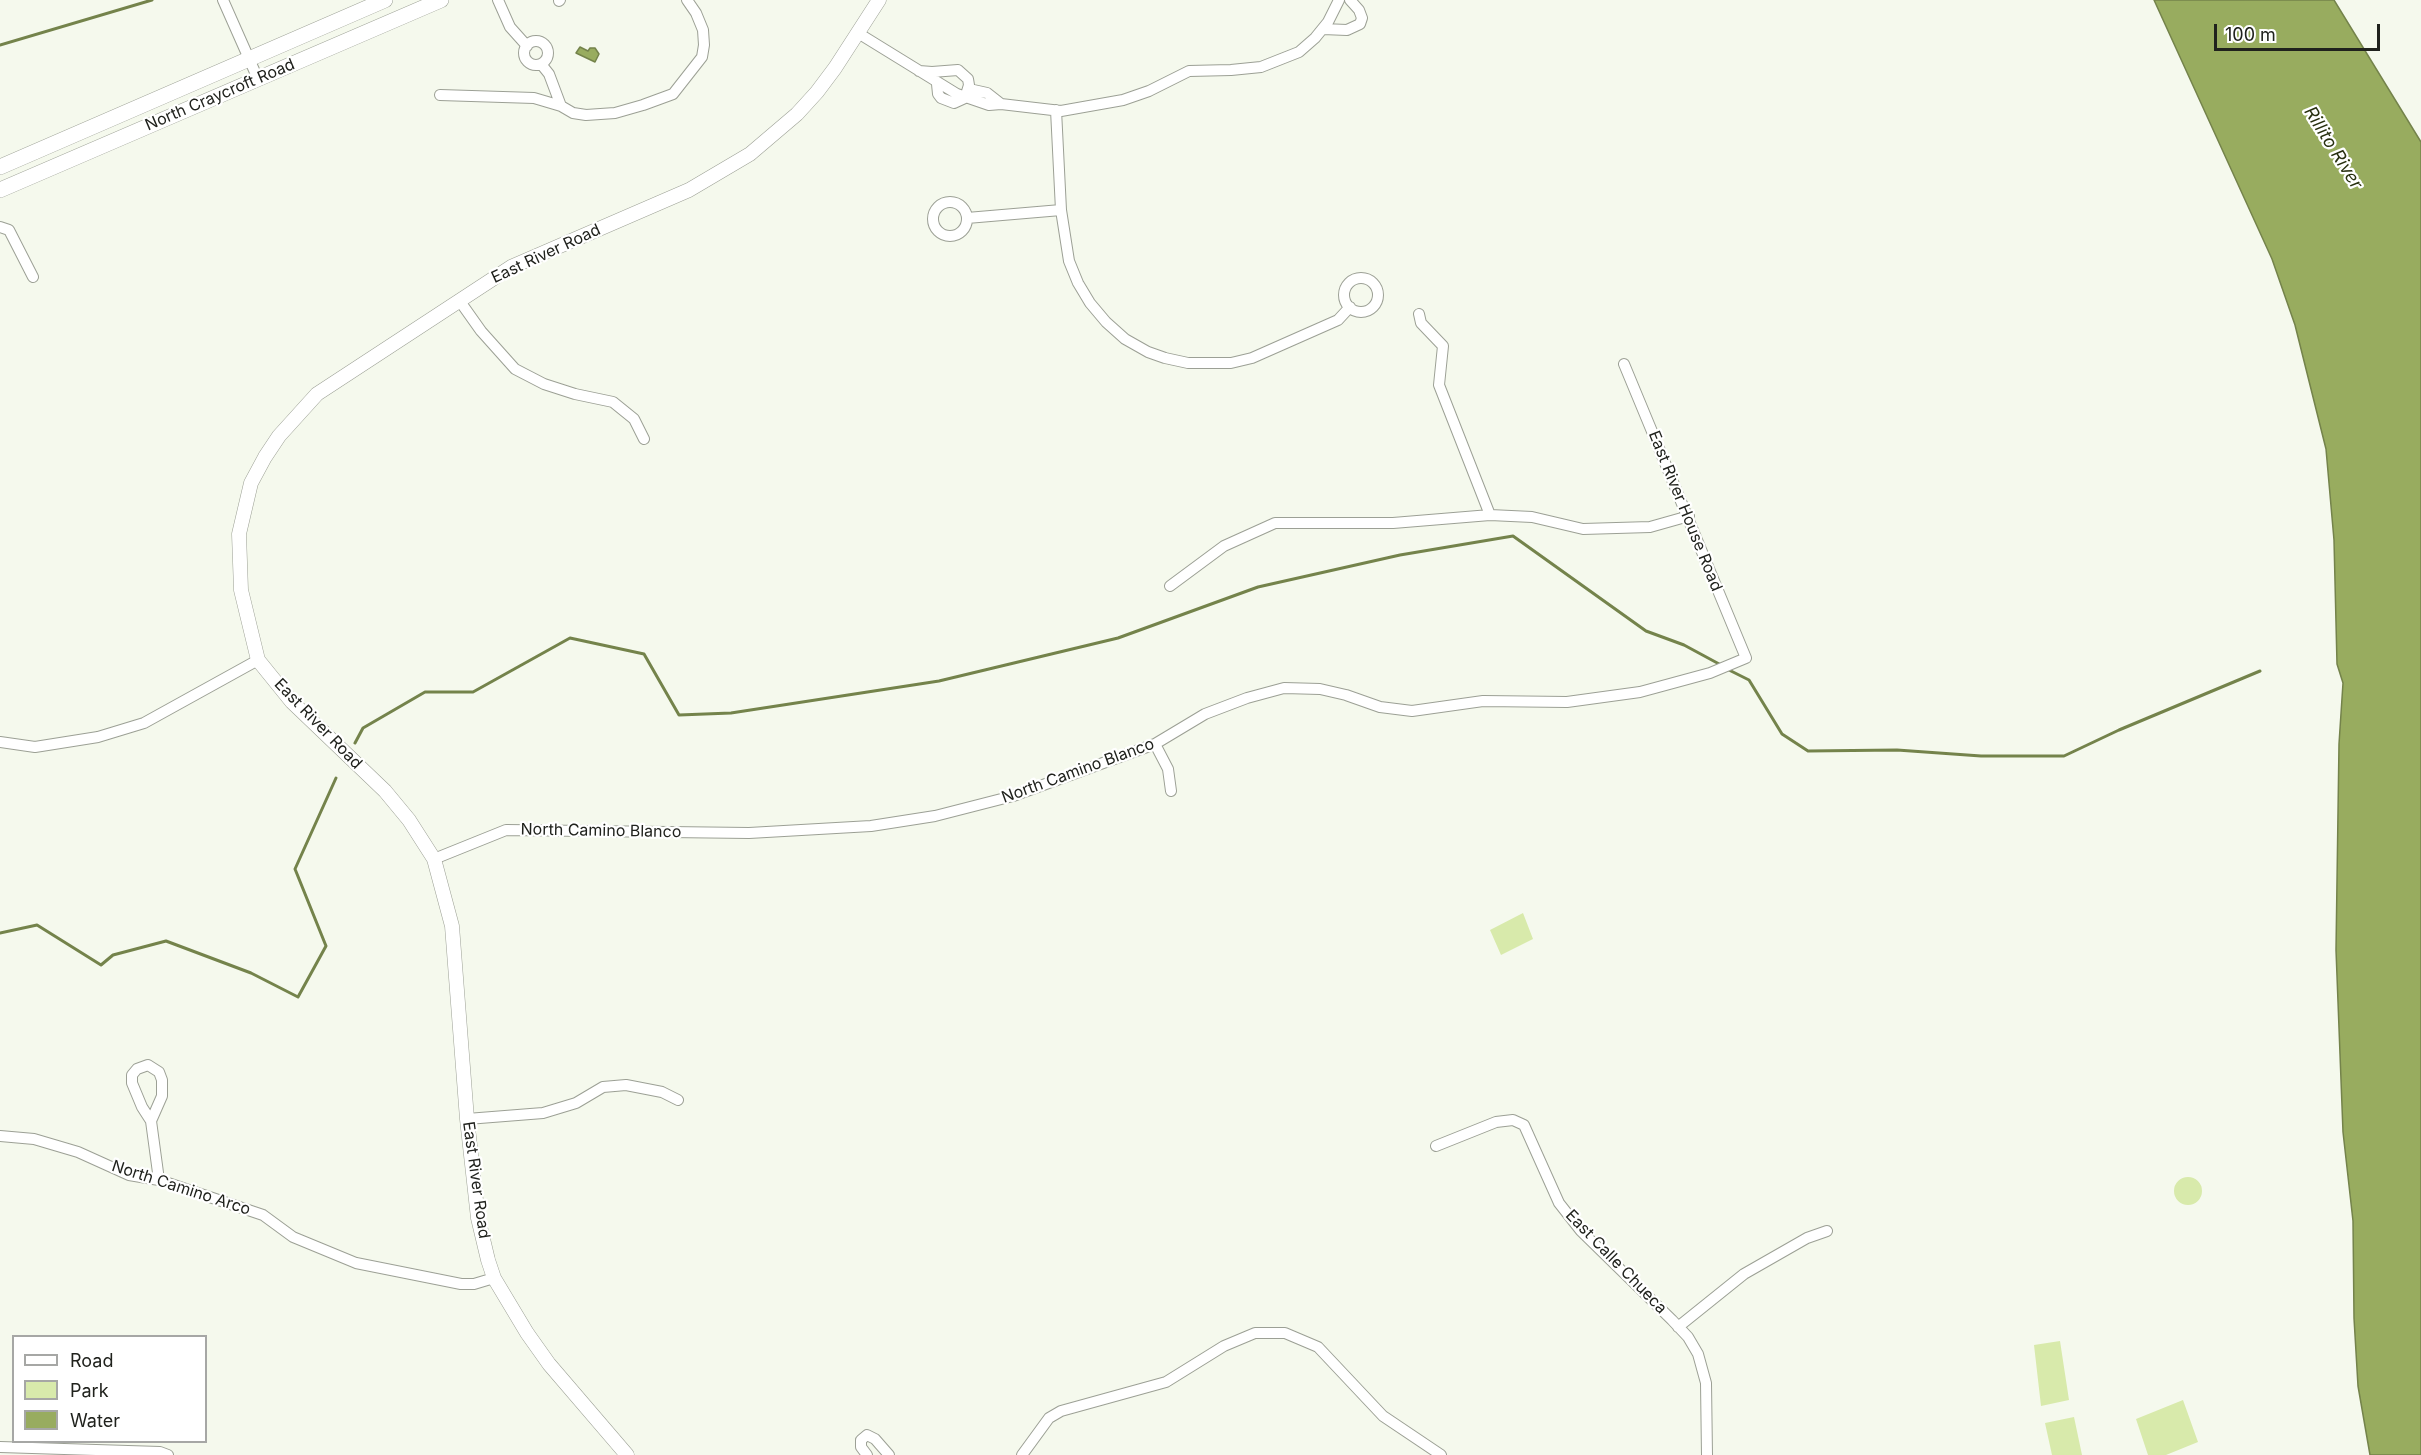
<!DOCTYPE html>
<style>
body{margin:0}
#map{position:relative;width:2421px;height:1455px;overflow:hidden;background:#f5f9ed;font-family:Inter,sans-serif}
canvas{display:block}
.legend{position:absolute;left:12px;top:1335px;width:195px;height:108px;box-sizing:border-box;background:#fff;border:2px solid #a6a7a5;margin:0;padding:8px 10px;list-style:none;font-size:18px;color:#20221d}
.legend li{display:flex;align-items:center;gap:12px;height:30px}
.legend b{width:30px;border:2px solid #a6a7a5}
.scale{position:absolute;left:2214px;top:24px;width:166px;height:27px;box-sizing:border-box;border:3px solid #20221d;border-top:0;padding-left:8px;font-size:18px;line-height:21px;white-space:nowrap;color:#20221d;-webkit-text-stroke:4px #fff;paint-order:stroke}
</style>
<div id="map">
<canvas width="2421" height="1455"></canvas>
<ul class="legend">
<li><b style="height:8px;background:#fff"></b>Road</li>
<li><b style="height:16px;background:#d8eaab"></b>Park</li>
<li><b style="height:16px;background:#98ac5f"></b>Water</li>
</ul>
<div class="scale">100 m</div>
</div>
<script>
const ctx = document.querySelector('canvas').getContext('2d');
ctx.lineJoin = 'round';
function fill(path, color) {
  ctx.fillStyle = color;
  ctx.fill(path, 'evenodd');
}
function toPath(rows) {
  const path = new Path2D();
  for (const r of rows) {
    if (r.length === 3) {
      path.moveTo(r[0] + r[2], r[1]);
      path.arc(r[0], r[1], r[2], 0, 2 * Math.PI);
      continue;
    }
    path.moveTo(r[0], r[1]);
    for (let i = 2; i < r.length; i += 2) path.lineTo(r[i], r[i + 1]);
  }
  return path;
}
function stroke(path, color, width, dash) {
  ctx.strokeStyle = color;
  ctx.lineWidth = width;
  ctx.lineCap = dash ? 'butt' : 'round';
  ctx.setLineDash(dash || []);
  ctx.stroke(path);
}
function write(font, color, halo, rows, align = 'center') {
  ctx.font = font + ' Inter,sans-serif';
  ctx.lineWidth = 4.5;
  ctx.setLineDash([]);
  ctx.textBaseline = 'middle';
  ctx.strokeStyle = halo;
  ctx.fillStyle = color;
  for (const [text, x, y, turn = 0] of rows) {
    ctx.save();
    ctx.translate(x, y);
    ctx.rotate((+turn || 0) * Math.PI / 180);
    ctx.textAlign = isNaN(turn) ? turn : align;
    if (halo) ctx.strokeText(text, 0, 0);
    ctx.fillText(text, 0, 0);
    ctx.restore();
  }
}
fill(toPath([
 [1523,913,1533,939,1501,955,1490,930],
 [2188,1191,14],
 [2060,1341,2069,1400,2041,1406,2034,1345],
 [2183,1400,2198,1442,2166,1455,2148,1455,2136,1419],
 [2074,1417,2082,1455,2052,1455,2045,1423]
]), '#d8eaab');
const water = toPath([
 [2154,0,2334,0,2421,142,2421,1455,2370,1455,2358,1386,2354,1318,2353,1221,2343,1132,2336,950,2339,744,2343,683,2337,664,2334,540,2326,449,2295,325,2272,259,2154,0],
 [580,47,588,51,590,48,595,48,599,54,595,62,576,53,580,47]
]);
fill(water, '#98ac5f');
stroke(water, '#74834b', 1.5);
stroke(toPath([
 [0,45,152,0],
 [1729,670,1749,680,1782,734,1808,751,1897,750,1981,756,2064,756,2119,730,2260,671],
 [355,743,363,728,425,692,473,692,570,638,644,654,679,715,731,713,939,681,1118,638,1258,587,1400,555,1513,536,1646,631,1684,645,1721,665],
 [0,933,37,925,101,965,113,955,166,941,251,973,298,997,326,946,295,869,336,778]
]), '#74834b', 3);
const minor = toPath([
 [223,0,258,79],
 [498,0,510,27,527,46],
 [559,1,560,0],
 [1323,29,1347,30,1360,24,1362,18,1359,10,1350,0],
 [858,33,957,94,989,105,1001,104,987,93,969,89],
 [536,53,12],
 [541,64,549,74,561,106],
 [919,71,932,72,958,70,968,79,969,85,965,98,954,103,941,98,938,94,937,84],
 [440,95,534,98,561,106,573,113,586,115,615,113,643,105,673,94,702,57,704,45,703,30,696,13,687,0],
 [1001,104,1061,111,1123,100,1149,91,1189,71,1231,70,1261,67,1299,52,1315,38,1328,22,1339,0],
 [1056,110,1061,210,1069,261,1078,283,1090,303,1106,322,1125,339,1148,352,1165,358,1188,363,1231,363,1252,358,1338,320,1350,307],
 [950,219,17],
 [967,218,1061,210],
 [0,227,9,230,33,277],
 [1361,295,17],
 [459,300,481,331,515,369,544,384,575,394,613,402,634,419,644,439],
 [1419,314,1421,323,1443,346,1439,385,1490,515],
 [1170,586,1224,546,1275,523,1393,523,1490,515,1532,517,1583,529,1650,527,1689,516],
 [0,742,35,747,98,737,144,723,258,660],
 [1155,744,1168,769,1171,791],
 [434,859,506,830,749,833,871,826,935,816,1013,796,1155,744,1205,714,1247,698,1284,688,1320,689,1346,695,1380,707,1412,711,1483,701,1567,702,1640,692,1710,673,1746,658,1624,364],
 [467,1119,543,1113,576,1103,603,1087,626,1085,662,1092,678,1100],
 [151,1121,162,1096,162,1080,159,1072,148,1065,137,1069,132,1075,132,1083,142,1107,151,1121,159,1180],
 [0,1136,34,1139,78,1152,129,1175,159,1180,263,1215,293,1237,356,1263,461,1284,474,1284,494,1278],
 [1436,1146,1496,1122,1513,1120,1524,1125,1559,1203,1581,1231,1672,1320,1688,1337,1698,1354,1706,1383,1707,1455],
 [1678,1327,1744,1274,1807,1238,1827,1231],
 [0,1447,160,1452,168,1455],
 [867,1455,861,1447,861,1440,867,1435,875,1439,889,1455],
 [1022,1455,1049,1418,1061,1411,1166,1382,1224,1346,1255,1333,1285,1333,1318,1347,1383,1416,1441,1455]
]);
const tertiary = toPath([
 [627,1455,549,1364,527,1333,494,1278,488,1260,478,1218,467,1119,452,926,434,859,409,820,385,791,292,702,258,660,241,590,239,534,251,483,265,457,279,436,317,394,511,267,689,190,750,154,797,114,817,92,835,68,879,0]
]);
const secondary = toPath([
 [0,167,385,0],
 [0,190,441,0]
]);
stroke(minor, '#9ca095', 12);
stroke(tertiary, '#9ca095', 15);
stroke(secondary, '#9ca095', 16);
stroke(minor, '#fff', 10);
stroke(tertiary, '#fff', 14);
stroke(secondary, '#fff', 15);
write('16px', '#20221d', '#fff', [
 ["North Craycroft Road",220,95,-23],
 ["East River Road",546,254,-25],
 ["East River House Road",1685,511,68],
 ["East River Road",318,724,46],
 ["North Camino Blanco",1078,771,-20],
 ["North Camino Blanco",601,831,1],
 ["East River Road",476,1180,82],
 ["North Camino Arco",181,1188,18],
 ["East Calle Chueca",1616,1262,46]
]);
write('italic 18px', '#28300f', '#fff', [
 ["Rillito River",2333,148,58]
]);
</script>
